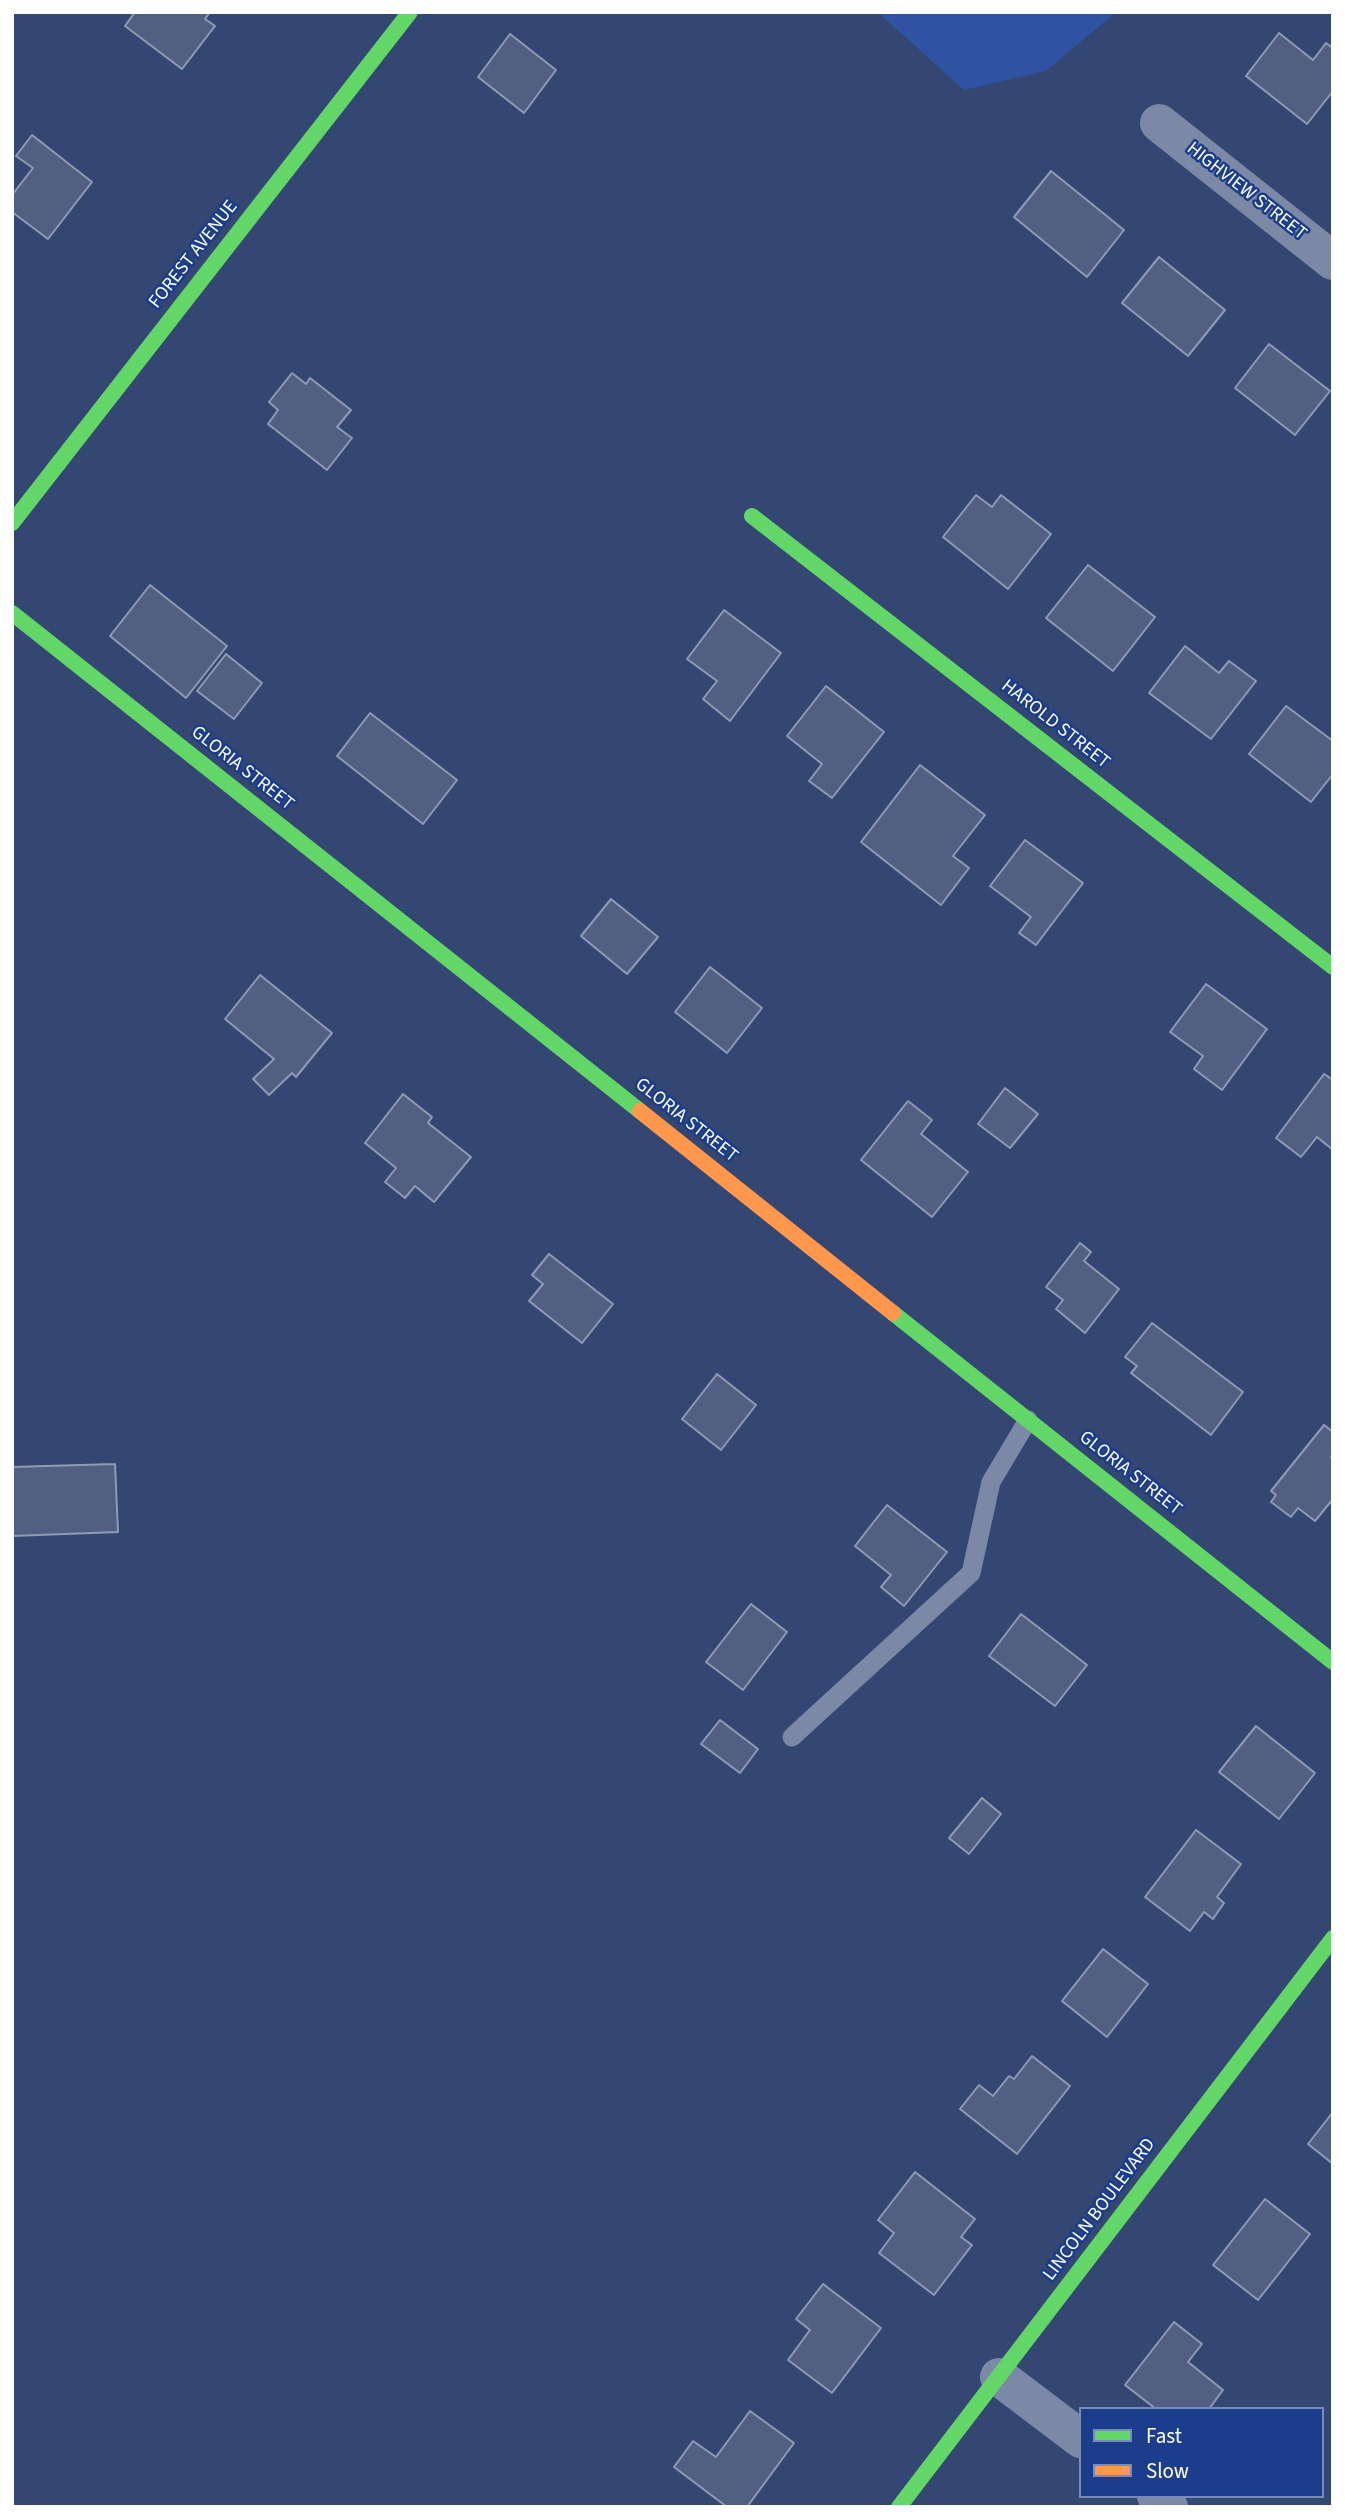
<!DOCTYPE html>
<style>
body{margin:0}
#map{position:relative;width:1345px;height:2519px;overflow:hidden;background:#344772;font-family:"Source Sans 3",sans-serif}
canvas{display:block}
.frame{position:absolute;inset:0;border:14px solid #fff;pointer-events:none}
.legend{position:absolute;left:1079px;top:2407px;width:245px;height:91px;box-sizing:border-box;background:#1b3d8b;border:2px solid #768bb9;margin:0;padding:9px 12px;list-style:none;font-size:21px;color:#fff}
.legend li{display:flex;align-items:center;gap:14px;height:35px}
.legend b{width:35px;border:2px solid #768bb9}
</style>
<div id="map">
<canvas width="1345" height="2519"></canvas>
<div class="frame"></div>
<ul class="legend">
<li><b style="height:9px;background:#63d668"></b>Fast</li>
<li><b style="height:9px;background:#ff974d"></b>Slow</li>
</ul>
</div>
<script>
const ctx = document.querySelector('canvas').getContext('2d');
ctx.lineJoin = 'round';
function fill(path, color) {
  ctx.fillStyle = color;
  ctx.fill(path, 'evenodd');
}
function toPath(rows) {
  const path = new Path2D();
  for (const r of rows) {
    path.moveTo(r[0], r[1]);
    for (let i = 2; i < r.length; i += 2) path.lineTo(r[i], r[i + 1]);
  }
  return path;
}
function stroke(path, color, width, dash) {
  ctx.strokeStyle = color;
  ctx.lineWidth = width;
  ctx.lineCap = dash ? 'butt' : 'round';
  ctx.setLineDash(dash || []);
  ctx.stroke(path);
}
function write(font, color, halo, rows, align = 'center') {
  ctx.font = font + ' "Source Sans 3",sans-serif';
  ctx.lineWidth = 5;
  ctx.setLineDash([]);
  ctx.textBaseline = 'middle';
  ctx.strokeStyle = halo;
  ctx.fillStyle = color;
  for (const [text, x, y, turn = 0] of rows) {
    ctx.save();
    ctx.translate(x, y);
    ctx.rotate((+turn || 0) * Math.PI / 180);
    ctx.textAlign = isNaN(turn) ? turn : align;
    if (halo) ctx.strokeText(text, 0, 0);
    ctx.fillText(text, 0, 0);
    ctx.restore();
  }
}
fill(toPath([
 [880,12,1116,12,1046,71,964,90,883,17]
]), '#2f53a2');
const building = toPath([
 [135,12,210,12,205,19,215,26,182,69,125,26,135,12],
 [1279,33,1313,60,1326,43,1333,48,1333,91,1307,124,1246,76,1279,33],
 [510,34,556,70,524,113,478,77,510,34],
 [32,135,92,182,48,239,12,212,12,195,33,168,16,156,32,135],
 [1051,171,1124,230,1087,277,1014,217,1051,171],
 [1159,257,1225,310,1188,356,1122,303,1159,257],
 [1269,344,1330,391,1295,435,1235,388,1269,344],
 [292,373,306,384,310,378,351,410,337,427,352,438,327,470,268,424,278,410,269,402,292,373],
 [976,495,992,507,1001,495,1051,534,1008,589,943,537,976,495],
 [1088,565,1155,617,1113,671,1046,618,1088,565],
 [150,585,227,646,186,698,110,636,150,585],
 [724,610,781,653,730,721,703,699,717,681,687,659,724,610],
 [1185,646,1219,673,1229,661,1256,681,1211,739,1149,693,1185,646],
 [226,654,262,683,234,719,197,691,226,654],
 [826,686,884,732,832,798,809,781,822,764,787,736,826,686],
 [1286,706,1333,741,1333,774,1311,802,1249,754,1286,706],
 [370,713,457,780,423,824,337,756,370,713],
 [920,765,985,815,953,856,969,868,941,905,861,842,920,765],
 [1025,840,1083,883,1036,945,1019,933,1031,917,990,886,1025,840],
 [611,899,658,937,627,974,581,936,611,899],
 [710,967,762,1008,727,1053,675,1012,710,967],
 [260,975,332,1033,296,1077,292,1073,269,1095,253,1079,274,1059,225,1019,260,975],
 [1206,984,1267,1029,1222,1090,1194,1069,1203,1056,1170,1032,1206,984],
 [1324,1074,1333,1080,1333,1150,1317,1137,1301,1157,1276,1138,1324,1074],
 [1005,1088,1038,1114,1010,1148,978,1124,1005,1088],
 [403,1094,432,1117,428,1123,471,1157,434,1202,415,1186,405,1198,385,1182,396,1168,365,1143,403,1094],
 [908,1101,932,1120,921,1134,968,1172,932,1217,861,1160,908,1101],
 [1080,1243,1091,1252,1084,1261,1119,1289,1085,1333,1056,1309,1063,1300,1046,1287,1080,1243],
 [549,1254,613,1304,582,1343,529,1301,543,1284,532,1275,549,1254],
 [1152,1323,1243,1392,1211,1435,1131,1373,1137,1366,1125,1357,1152,1323],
 [717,1374,756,1405,721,1450,682,1419,717,1374],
 [1324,1425,1333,1432,1333,1455,1331,1457,1333,1459,1333,1499,1315,1521,1298,1508,1291,1517,1271,1502,1276,1495,1271,1491,1324,1425],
 [115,1464,118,1532,12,1536,12,1467,115,1464],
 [887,1505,947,1552,904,1606,881,1587,891,1575,855,1546,887,1505],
 [751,1604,787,1632,743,1690,706,1662,751,1604],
 [1021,1614,1087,1665,1055,1706,989,1656,1021,1614],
 [720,1720,758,1749,740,1773,701,1744,720,1720],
 [1256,1726,1315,1773,1279,1819,1219,1772,1256,1726],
 [982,1798,1001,1814,969,1854,949,1838,982,1798],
 [1196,1830,1241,1864,1217,1897,1224,1903,1213,1919,1204,1912,1190,1931,1145,1897,1196,1830],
 [1103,1949,1148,1984,1107,2037,1062,2001,1103,1949],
 [1032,2056,1070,2086,1017,2154,960,2109,979,2085,993,2096,1009,2076,1014,2079,1032,2056],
 [1333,2112,1333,2164,1308,2144,1333,2112],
 [915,2172,975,2219,961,2237,972,2245,934,2295,879,2253,894,2233,878,2220,915,2172],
 [1265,2199,1310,2234,1258,2300,1213,2265,1265,2199],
 [823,2284,881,2328,832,2393,788,2360,810,2330,796,2319,823,2284],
 [1174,2322,1202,2344,1188,2362,1223,2390,1209,2409,1156,2409,1125,2385,1174,2322],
 [750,2411,794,2443,747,2507,727,2507,674,2467,693,2441,716,2457,750,2411]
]);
fill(building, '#516082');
stroke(building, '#8f9bb4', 2);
stroke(toPath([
 [792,1737,971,1573,991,1482,1028,1420]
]), '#7b88a6', 19);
stroke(toPath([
 [1159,123,1333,261],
 [999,2377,1081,2439],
 [1156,2496,1169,2507]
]), '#7b88a6', 38);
stroke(toPath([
 [752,516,1333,967],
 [12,523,410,12],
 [12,613,640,1111],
 [893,1313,1333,1662],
 [899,2507,1333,1938]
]), '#63d668', 16);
stroke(toPath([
 [640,1111,893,1313]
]), '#ff974d', 16);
write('19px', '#fff', '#1b3d8b', [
 ["HIGHVIEW STREET",1246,192,38],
 ["FOREST AVENUE",194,255,-52],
 ["HAROLD STREET",1055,725,38],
 ["GLORIA STREET",242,769,38],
 ["GLORIA STREET",686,1121,38],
 ["GLORIA STREET",1130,1474,38],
 ["LINCOLN BOULEVARD",1100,2210,-53]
]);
</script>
